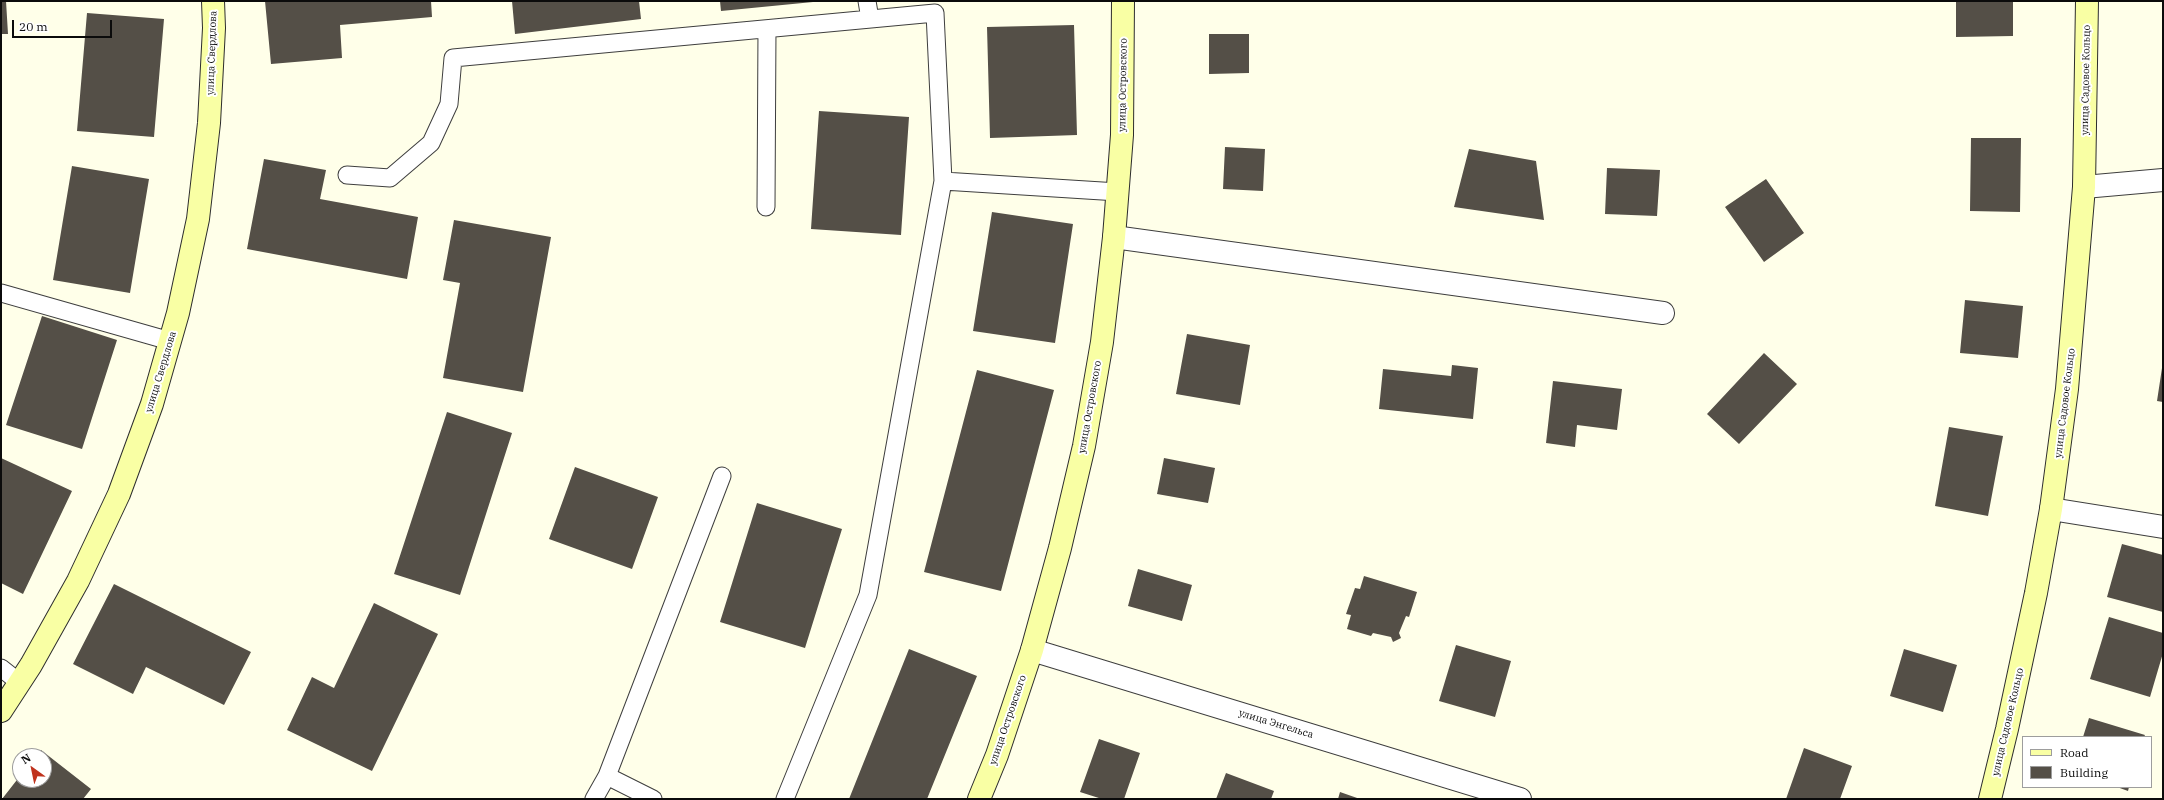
<!DOCTYPE html>
<meta charset="utf-8">
<style>
body{margin:0}
#map{position:relative;width:2164px;height:800px;overflow:hidden;background:#ffffe9;font-family:"IBM Plex Serif",serif}
canvas{display:block}
.frame{position:absolute;inset:0;border:2px solid #0b0b0b;pointer-events:none}
.legend{position:absolute;left:2022px;top:736px;width:130px;height:52px;box-sizing:border-box;background:#fff;border:1px solid #9d9d9d;margin:0;padding:5px 7px;list-style:none;font-size:12px;color:#0b0b0b}
.legend li{display:flex;align-items:center;gap:8px;height:20px}
.legend b{width:20px;border:1px solid #9d9d9d}
.north{position:absolute;left:12px;top:748px;width:40px;height:40px;box-sizing:border-box;background:#fff;border:1px solid #9d9d9d;border-radius:50%;rotate:327deg;font-size:11px;font-weight:700;line-height:16px;text-align:center;color:#0b0b0b}
.north::after{content:'';display:block;margin:auto;width:14px;height:18px;background:#c0331e;clip-path:polygon(50% 0,100% 100%,50% 72%,0 100%)}
.scale{position:absolute;left:12px;top:20px;width:100px;height:18px;box-sizing:border-box;border:2px solid #0b0b0b;border-top:0;padding-left:5px;font-size:12px;line-height:14px;white-space:nowrap;color:#0b0b0b;-webkit-text-stroke:3px #fff;paint-order:stroke}
</style>
<div id="map">
<canvas width="2164" height="800"></canvas>
<div class="frame"></div>
<ul class="legend">
<li><b style="height:5px;background:#f9ffa4"></b>Road</li>
<li><b style="height:11px;background:#544f47"></b>Building</li>
</ul>
<div class="north">N</div>
<div class="scale">20 m</div>
</div>
<script>
const ctx = document.querySelector('canvas').getContext('2d');
ctx.lineJoin = 'round';
function fill(path, color) {
  ctx.fillStyle = color;
  ctx.fill(path, 'evenodd');
}
function toPath(rows) {
  const path = new Path2D();
  for (const r of rows) {
    path.moveTo(r[0], r[1]);
    for (let i = 2; i < r.length; i += 2) path.lineTo(r[i], r[i + 1]);
  }
  return path;
}
function stroke(path, color, width, dash) {
  ctx.strokeStyle = color;
  ctx.lineWidth = width;
  ctx.lineCap = dash ? 'butt' : 'round';
  ctx.setLineDash(dash || []);
  ctx.stroke(path);
}
function write(font, color, halo, rows, align = 'center') {
  ctx.font = font + ' "IBM Plex Serif",serif';
  ctx.lineWidth = 4;
  ctx.setLineDash([]);
  ctx.textBaseline = 'middle';
  ctx.strokeStyle = halo;
  ctx.fillStyle = color;
  for (const [text, x, y, turn = 0] of rows) {
    ctx.save();
    ctx.translate(x, y);
    ctx.rotate((+turn || 0) * Math.PI / 180);
    ctx.textAlign = isNaN(turn) ? turn : align;
    if (halo) ctx.strokeText(text, 0, 0);
    ctx.fillText(text, 0, 0);
    ctx.restore();
  }
}
fill(toPath([
 [1,1,6,1,8,34,1,34],
 [265,1,431,1,432,17,340,25,342,58,271,64],
 [512,1,639,1,641,19,515,34],
 [720,1,813,1,813,2,721,11],
 [1956,1,2013,1,2013,36,1956,37],
 [87,13,164,19,154,137,77,131],
 [1074,25,1077,135,990,138,987,27],
 [1209,34,1249,34,1249,73,1209,74],
 [819,111,909,117,901,235,811,229],
 [1971,138,2021,138,2020,212,1970,211],
 [1225,147,1265,149,1263,191,1223,189],
 [1469,149,1536,161,1544,220,1454,207],
 [264,159,326,170,320,199,418,217,407,279,247,249],
 [72,166,149,179,130,293,53,280],
 [1607,168,1660,170,1657,216,1605,214],
 [1766,179,1804,233,1764,262,1725,207],
 [992,212,1073,224,1055,343,973,331],
 [454,220,551,237,523,392,443,378,460,283,443,280],
 [1965,300,2023,306,2018,358,1960,353],
 [42,316,117,340,82,449,6,425],
 [1187,334,1250,345,1240,405,1176,394],
 [1764,353,1797,384,1739,444,1707,414],
 [1452,365,1478,368,1473,419,1379,409,1383,369,1451,376],
 [2162,368,2163,368,2163,402,2157,401],
 [977,370,1054,390,1001,591,924,572],
 [1553,381,1622,389,1617,430,1577,425,1575,447,1546,443],
 [447,412,512,433,460,595,394,574],
 [1949,427,2003,436,1988,516,1935,506],
 [1,458,72,491,23,594,1,583],
 [1164,458,1215,468,1208,503,1157,494],
 [575,467,658,497,632,569,549,539],
 [757,503,842,529,805,648,720,622],
 [2122,544,2163,555,2163,612,2107,597],
 [1138,569,1192,585,1182,621,1128,606],
 [1364,576,1417,592,1409,617,1406,616,1399,633,1401,638,1393,642,1391,637,1373,633,1371,636,1347,629,1351,615,1346,614,1355,588,1360,589],
 [114,584,251,652,224,705,146,667,133,694,73,664],
 [374,603,438,634,372,771,287,730,312,677,334,688],
 [2109,617,2163,633,2163,653,2150,697,2090,679],
 [1456,645,1511,661,1495,717,1439,701],
 [909,649,977,676,927,799,849,799],
 [1904,649,1957,665,1943,712,1890,696],
 [2089,718,2145,735,2144,737,2083,737],
 [1099,739,1140,753,1124,799,1102,799,1080,792],
 [1804,748,1852,766,1840,799,1786,799],
 [41,750,91,789,83,799,2,799,20,776,20,780,44,780,44,756,36,756],
 [1226,773,1274,791,1271,799,1216,799],
 [2117,787,2129,787,2128,791],
 [1340,792,1360,799,1338,799]
]), '#544f47');
const lane = toPath([
 [867,1,870,19],
 [347,175,390,178,431,143,449,104,453,58,935,13,943,181,868,595,785,799],
 [943,181,1118,192],
 [766,207,767,29],
 [1,293,170,341],
 [1,668,20,683],
 [607,776,653,799],
 [594,799,607,776,722,476]
]);
const street = toPath([
 [2084,187,2163,180],
 [1114,237,1663,313],
 [2051,509,2163,527],
 [1032,650,1520,799]
]);
const secondary = toPath([
 [1,711,31,665,78,581,119,494,152,404,178,313,198,219,209,123,214,28,213,1],
 [979,799,997,755,1032,650,1060,548,1084,446,1102,342,1114,237,1122,135,1123,1],
 [1990,799,2007,729,2036,593,2051,509,2067,389,2084,187,2087,1]
]);
stroke(lane, '#3e3e3e', 19);
stroke(street, '#3e3e3e', 24);
stroke(secondary, '#2d2d2d', 24);
stroke(lane, '#fff', 17);
stroke(street, '#fff', 22);
stroke(secondary, '#f9ffa4', 22);
write('10px', '#0b0b0b', '#fff', [
 ["улица Свердлова",212,53,-88],
 ["улица Садовое Кольцо",2086,80,-89],
 ["улица Островского",1123,85,-89],
 ["улица Свердлова",161,372,-73],
 ["улица Садовое Кольцо",2065,403,-83],
 ["улица Островского",1090,407,-80],
 ["улица Островского",1008,720,-71],
 ["улица Садовое Кольцо",2008,722,-77],
 ["улица Энгельса",1276,724,17]
]);
</script>
